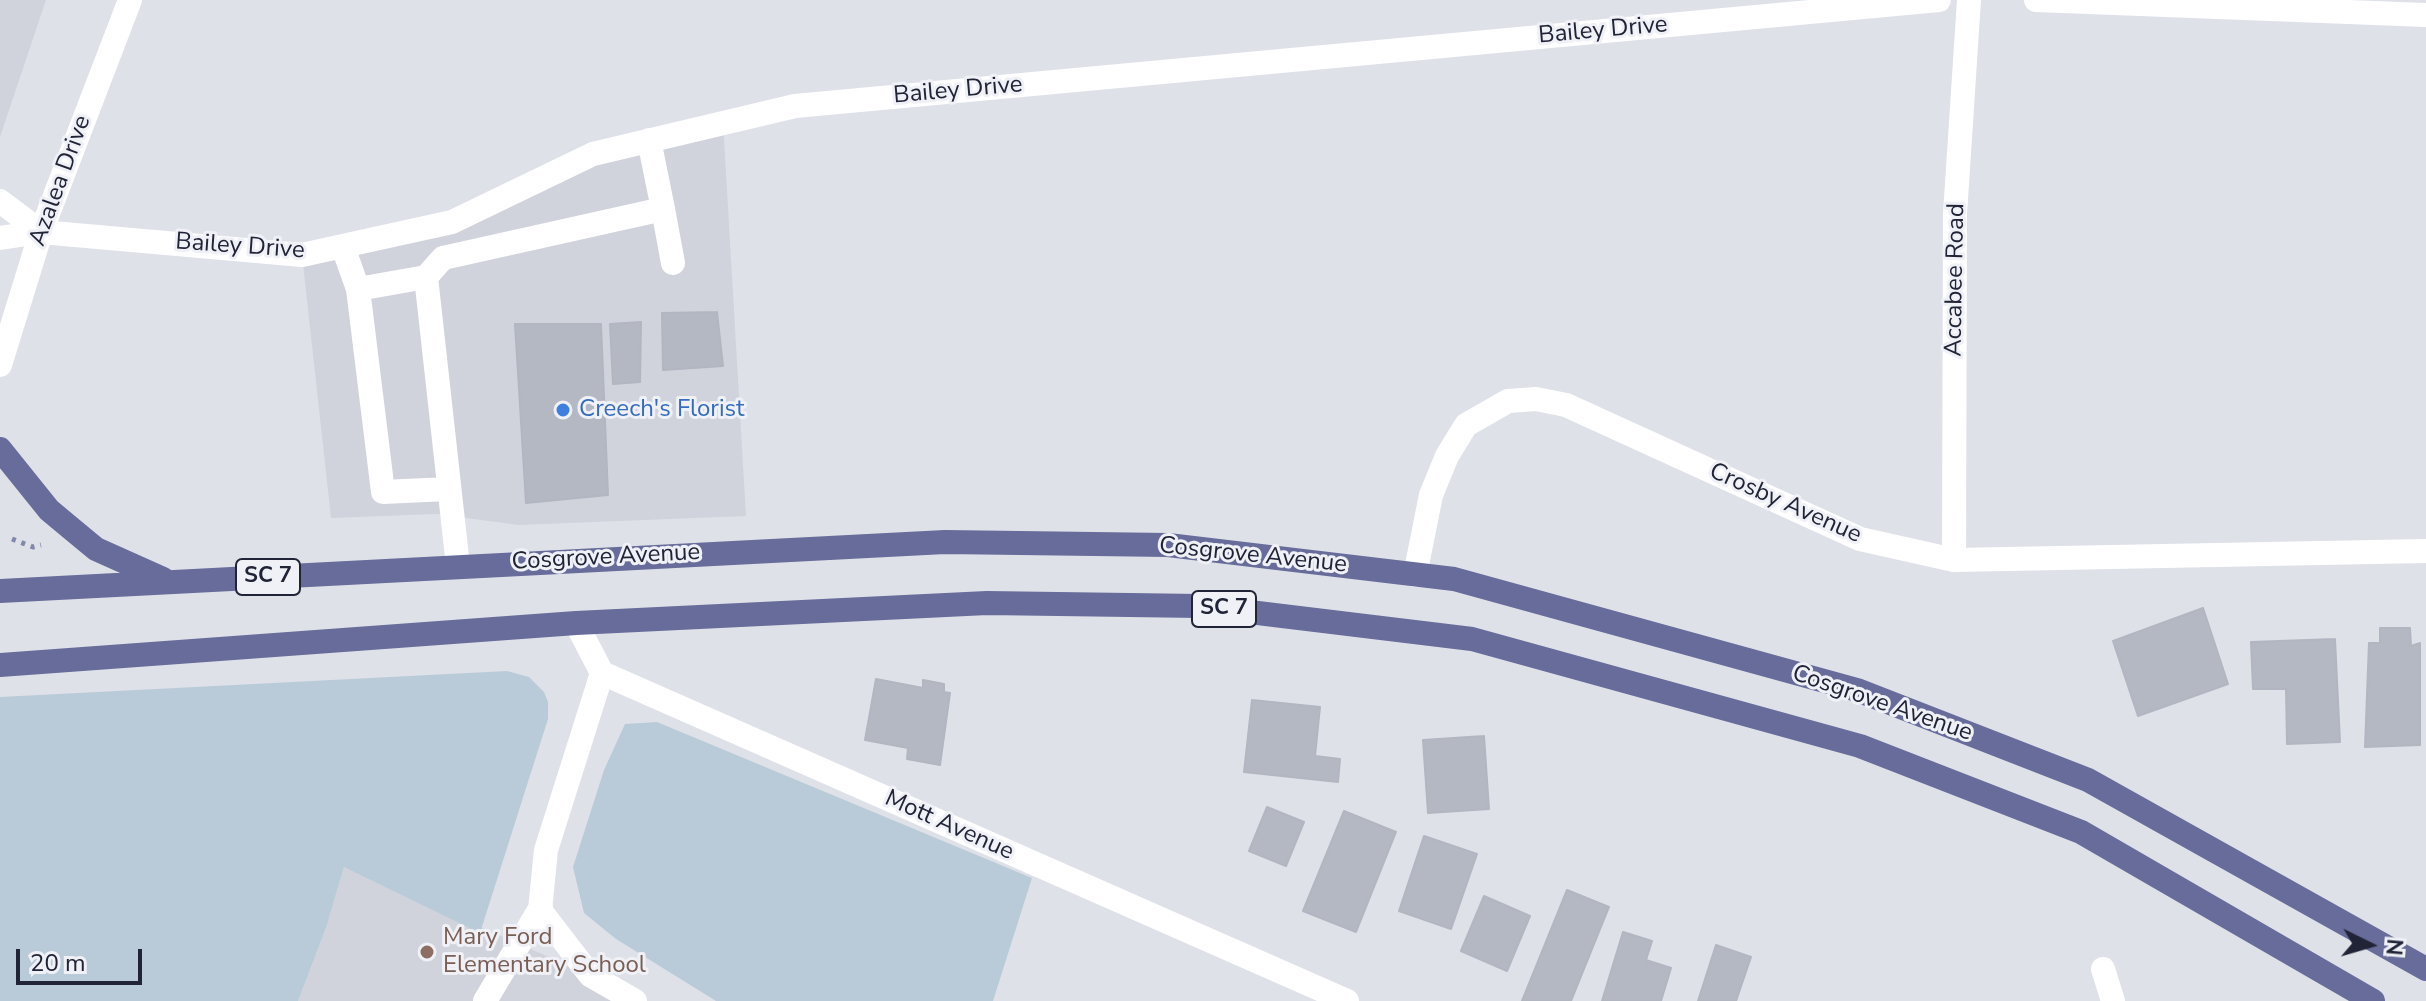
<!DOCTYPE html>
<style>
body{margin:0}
#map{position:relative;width:2426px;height:1001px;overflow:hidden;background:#dfe1e9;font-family:"Nunito Sans",sans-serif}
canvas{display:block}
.north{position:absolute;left:2330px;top:905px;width:80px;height:80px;-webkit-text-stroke:6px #eff1f6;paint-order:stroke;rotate:95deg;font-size:22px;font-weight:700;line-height:32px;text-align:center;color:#212437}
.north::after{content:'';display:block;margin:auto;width:28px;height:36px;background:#212437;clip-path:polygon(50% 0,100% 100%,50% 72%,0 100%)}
.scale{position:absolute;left:16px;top:949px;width:126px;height:36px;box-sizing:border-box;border:4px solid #212437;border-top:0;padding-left:10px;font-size:24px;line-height:28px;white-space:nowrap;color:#212437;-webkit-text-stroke:6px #eff1f6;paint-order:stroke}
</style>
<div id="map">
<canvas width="2426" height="1001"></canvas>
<div class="north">N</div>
<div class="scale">20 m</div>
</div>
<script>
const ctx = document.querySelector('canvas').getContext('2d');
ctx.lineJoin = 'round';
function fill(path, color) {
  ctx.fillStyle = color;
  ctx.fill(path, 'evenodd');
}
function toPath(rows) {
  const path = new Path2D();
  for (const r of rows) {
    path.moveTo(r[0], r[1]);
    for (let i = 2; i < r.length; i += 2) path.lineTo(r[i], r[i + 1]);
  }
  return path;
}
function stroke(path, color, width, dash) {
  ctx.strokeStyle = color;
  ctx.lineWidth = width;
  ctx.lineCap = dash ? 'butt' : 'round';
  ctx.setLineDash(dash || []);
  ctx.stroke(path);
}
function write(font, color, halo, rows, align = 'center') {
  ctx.font = font + ' "Nunito Sans",sans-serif';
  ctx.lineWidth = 6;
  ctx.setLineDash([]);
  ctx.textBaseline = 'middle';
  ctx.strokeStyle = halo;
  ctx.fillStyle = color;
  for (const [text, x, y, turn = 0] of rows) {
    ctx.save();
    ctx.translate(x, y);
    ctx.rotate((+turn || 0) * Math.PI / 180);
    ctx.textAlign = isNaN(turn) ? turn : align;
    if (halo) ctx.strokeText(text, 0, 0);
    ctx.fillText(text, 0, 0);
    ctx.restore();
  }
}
fill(toPath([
 [0,0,46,0,0,137],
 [723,122,746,516,519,525,436,514,331,518,302,255,452,222,593,154],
 [344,867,590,975,635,1001,298,1001,326,928]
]), '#d0d3dc');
fill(toPath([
 [507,671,529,677,544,692,548,702,548,719,480,933,344,867,326,928,298,1001,0,1001,0,697],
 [657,722,1032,878,993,1001,716,1001,616,939,584,913,573,867,604,770,625,724]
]), '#b9cbd8');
const building = toPath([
 [717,312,723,366,663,370,662,313,717,312],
 [641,322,640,382,613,384,610,324,641,322],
 [515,324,601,324,608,495,526,503,515,324],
 [2203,608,2228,684,2138,716,2113,641,2203,608],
 [2380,628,2410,628,2411,646,2420,643,2420,745,2365,747,2369,643,2380,643,2380,628],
 [2335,639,2340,742,2287,744,2286,689,2253,689,2251,642,2335,639],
 [876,679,923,688,923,680,944,684,944,692,950,693,940,765,907,759,908,748,865,740,876,679],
 [1252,700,1320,707,1315,756,1340,759,1338,782,1244,772,1252,700],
 [1484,736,1489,809,1428,813,1423,740,1484,736],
 [1267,807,1304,822,1286,866,1249,851,1267,807],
 [1344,811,1396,832,1356,932,1303,911,1344,811],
 [1424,836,1477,854,1451,929,1399,911,1424,836],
 [1567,890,1609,907,1571,1001,1522,1001,1567,890],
 [1484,896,1530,916,1507,971,1461,951,1484,896],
 [1623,932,1652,941,1646,960,1671,968,1661,1001,1602,1001,1623,932],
 [1716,945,1751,957,1736,1001,1698,1001,1716,945]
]);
fill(building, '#b4b8c3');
stroke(building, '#b2b6c1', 2);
stroke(toPath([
 [12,539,33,547,41,545]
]), '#8288a9', 5, [4, 6]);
stroke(toPath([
 [2036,0,2426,15],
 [649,140,663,209],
 [0,201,41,232],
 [0,238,41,232,302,255,452,222,593,154,795,106,1939,0],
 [343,247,358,289],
 [426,277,443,258,663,209,673,263],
 [0,365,41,232,130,0],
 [448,489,383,492,358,289,426,277,458,566],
 [1954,560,1955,214,1969,0],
 [1415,575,1431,495,1447,456,1466,425,1508,401,1536,399,1566,405,1860,539,1954,560,2426,551],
 [576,623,602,673,1347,1001],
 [602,673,546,850,540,910,590,975,635,1001],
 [2103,969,2113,1001],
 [485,1001,541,907]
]), '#fff', 24);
stroke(toPath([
 [0,449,49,510,73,530,96,549,163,579],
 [0,591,945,542,1168,545,1454,579,1857,690,2088,780,2426,969],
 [0,665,576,623,987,603,1200,606,1472,639,1860,746,2081,832,2373,1001]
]), '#676c9a', 24);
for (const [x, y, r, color] of [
 [563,410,8,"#3f7fe0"],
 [427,952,8,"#8d6e63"]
]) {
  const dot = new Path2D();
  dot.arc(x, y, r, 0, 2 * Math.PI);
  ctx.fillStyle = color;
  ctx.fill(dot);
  stroke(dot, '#eff1f6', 3);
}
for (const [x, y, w] of [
 [268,577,64],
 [1224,609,64]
]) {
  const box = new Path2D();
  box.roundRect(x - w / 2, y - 18, w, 36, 6);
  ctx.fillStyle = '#eff1f6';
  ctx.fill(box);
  stroke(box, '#212437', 2);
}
write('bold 22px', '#212437', null, [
 ["SC 7",268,577],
 ["SC 7",1224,609]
]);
write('24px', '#212437', '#eff1f6', [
 ["Bailey Drive",1603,31,-5],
 ["Bailey Drive",958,91,-5],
 ["Azalea Drive",61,181,-70],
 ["Bailey Drive",240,247,4],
 ["Accabee Road",1956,280,-89],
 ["Crosby Avenue",1785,504,24],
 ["Cosgrove Avenue",1253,556,6],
 ["Cosgrove Avenue",606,558,-3],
 ["Cosgrove Avenue",1882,704,19],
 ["Mott Avenue",949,826,24]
]);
write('24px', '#366cbe', '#eff1f6', [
 ["Creech's Florist",579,410]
], 'left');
write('24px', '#785e54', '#eff1f6', [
 ["Mary Ford",443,938],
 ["Elementary School",443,966]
], 'left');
</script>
